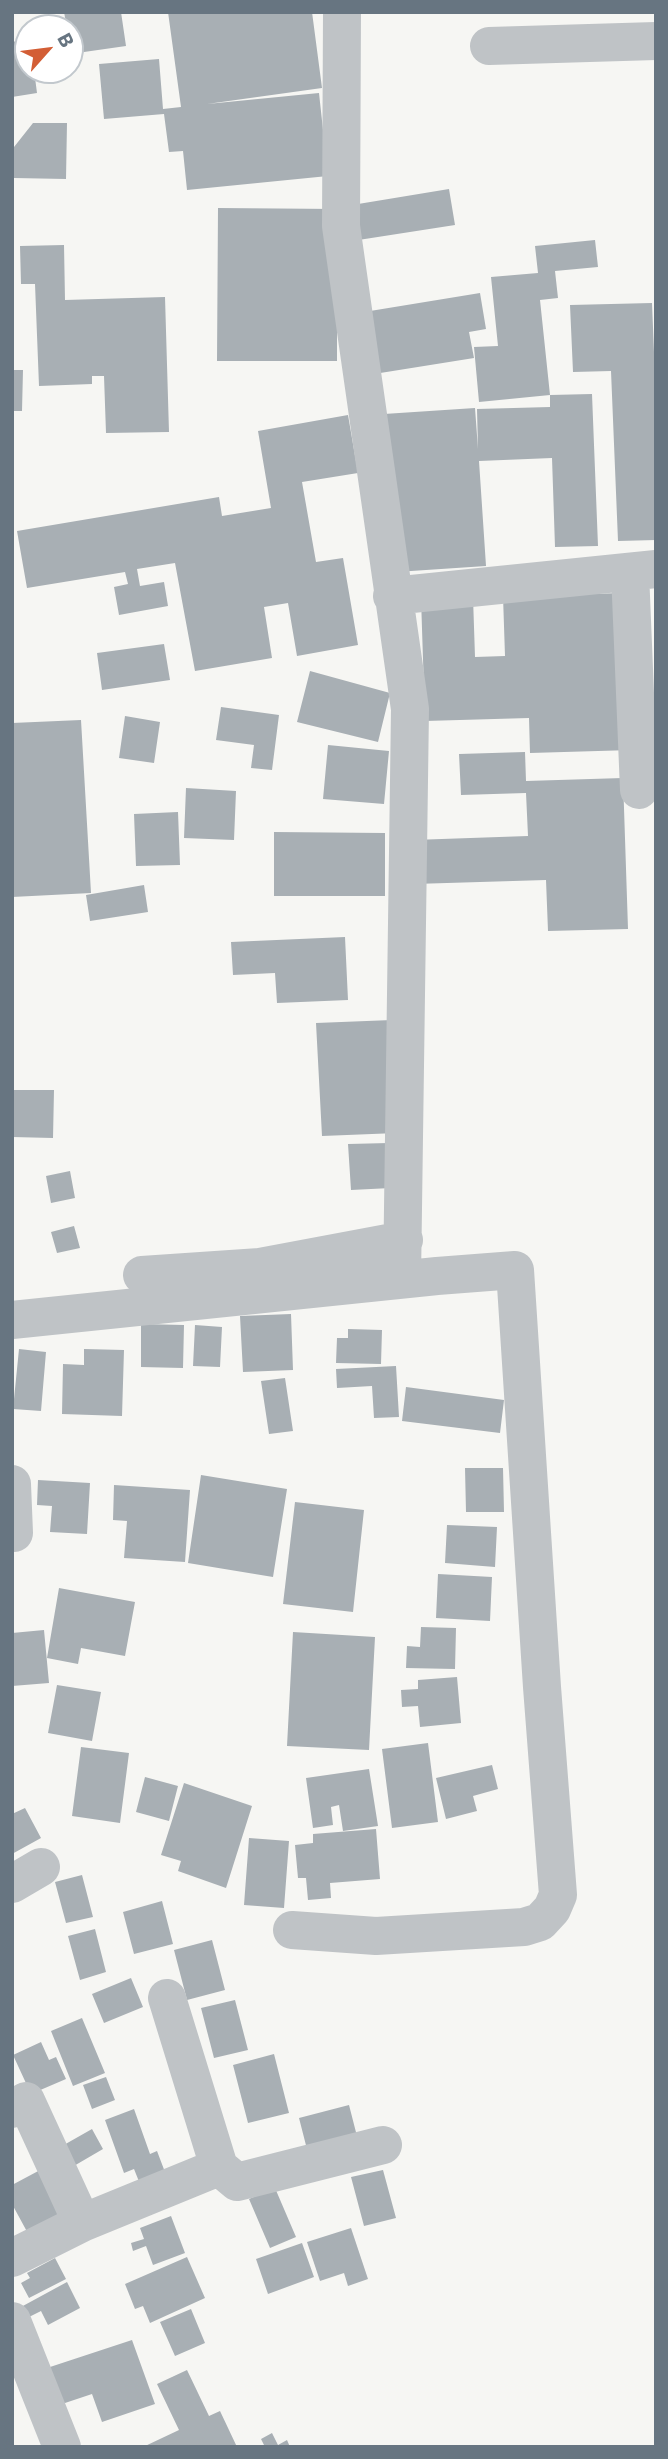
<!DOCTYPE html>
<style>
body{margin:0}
#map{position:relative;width:668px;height:2459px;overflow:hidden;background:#f6f6f3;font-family:Commissioner,sans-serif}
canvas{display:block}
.frame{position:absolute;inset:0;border:14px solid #677581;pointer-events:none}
.north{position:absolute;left:14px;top:14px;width:70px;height:70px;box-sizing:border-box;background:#fff;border:2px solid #c2c8cd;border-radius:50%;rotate:62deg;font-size:19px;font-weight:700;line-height:28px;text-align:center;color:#677581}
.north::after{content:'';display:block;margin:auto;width:24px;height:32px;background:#d35e35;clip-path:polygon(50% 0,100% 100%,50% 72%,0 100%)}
</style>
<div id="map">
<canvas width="668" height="2459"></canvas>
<div class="frame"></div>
<div class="north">B</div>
</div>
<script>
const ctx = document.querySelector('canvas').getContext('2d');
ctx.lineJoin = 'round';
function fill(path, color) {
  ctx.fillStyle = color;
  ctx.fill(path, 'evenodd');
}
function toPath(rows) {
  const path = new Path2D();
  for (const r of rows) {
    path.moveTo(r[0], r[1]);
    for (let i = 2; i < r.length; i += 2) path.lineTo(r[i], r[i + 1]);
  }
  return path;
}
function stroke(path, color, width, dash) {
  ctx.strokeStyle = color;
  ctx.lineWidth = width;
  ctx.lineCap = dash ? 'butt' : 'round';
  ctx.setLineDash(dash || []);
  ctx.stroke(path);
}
fill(toPath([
 [64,12,121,12,126,46,70,54,70,28,67,28],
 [168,12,312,12,322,88,207,104,319,93,328,176,187,190,183,151,169,152,164,114,104,119,99,64,159,59,163,109,181,107],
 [28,39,28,70,34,70,37,93,12,97,12,42],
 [33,123,67,123,66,179,14,178,14,147],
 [449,189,455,225,352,241,346,206],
 [218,208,337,209,337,361,217,361],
 [595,240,598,267,555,271,558,298,540,300,550,395,592,394,598,546,555,547,552,458,479,461,486,566,396,572,384,414,475,408,478,449,477,409,550,407,550,395,479,402,474,347,498,346,491,277,538,273,535,246],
 [64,245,65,300,165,297,169,432,106,433,104,376,92,376,92,384,39,386,35,284,21,284,20,246],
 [480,293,486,329,469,332,474,358,374,374,364,312],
 [652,303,656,401,656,540,618,541,611,371,573,372,570,305],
 [12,370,23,370,22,411,12,411],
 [348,415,358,473,302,482,316,562,343,558,358,645,297,656,288,603,264,607,272,658,195,671,175,563,137,569,140,586,164,582,168,606,119,615,114,587,128,584,125,572,27,588,17,531,219,497,222,516,271,508,258,431],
 [626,593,632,750,530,753,529,718,425,721,421,598,473,597,475,657,505,656,503,596],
 [164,644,170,680,102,690,97,653],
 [310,671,390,693,378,742,297,722],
 [221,707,279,715,272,770,251,768,254,745,216,740],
 [125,716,160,722,154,763,119,758],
 [81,720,91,893,12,897,12,723],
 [328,745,389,751,384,804,323,799],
 [525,752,526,781,623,778,628,929,548,931,546,880,414,884,413,840,528,836,526,793,461,795,459,754],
 [186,788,236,791,234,840,184,838],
 [178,812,180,865,136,866,134,814],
 [274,832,385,833,385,896,274,896],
 [144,885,148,912,90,921,86,895],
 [345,937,348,1000,277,1003,275,973,233,975,231,942],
 [392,1020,397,1133,322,1136,316,1023],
 [12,1090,54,1090,53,1138,12,1137],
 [389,1143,391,1188,351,1190,348,1144],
 [70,1171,75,1198,51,1203,46,1176],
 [74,1226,80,1248,57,1253,51,1232],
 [291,1314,293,1370,243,1372,240,1316],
 [141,1324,184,1325,183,1368,141,1367],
 [195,1325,222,1327,220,1367,193,1366],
 [348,1329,382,1330,381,1364,336,1363,337,1338,348,1338],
 [19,1349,46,1352,41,1411,13,1409],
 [84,1349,124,1350,122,1416,62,1414,63,1364,84,1365],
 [396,1366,399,1417,374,1418,372,1386,337,1388,336,1369],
 [285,1378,293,1431,269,1434,261,1381],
 [406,1387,504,1400,500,1433,402,1421],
 [465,1468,503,1468,504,1512,466,1512],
 [201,1475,287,1489,273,1577,188,1563],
 [38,1480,90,1483,87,1534,50,1532,52,1506,37,1505],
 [114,1485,190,1490,185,1562,124,1558,127,1521,113,1520],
 [295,1502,364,1510,353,1612,283,1604],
 [447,1525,497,1527,495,1567,445,1563],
 [438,1574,492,1577,490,1621,436,1618],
 [59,1588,135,1602,125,1656,81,1648,78,1664,47,1658],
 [421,1627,456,1628,455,1669,406,1668,407,1646,420,1647],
 [44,1630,49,1683,12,1686,12,1633],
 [293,1632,375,1637,369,1750,287,1746],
 [457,1677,461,1723,420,1727,418,1706,402,1707,401,1690,418,1689,418,1680],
 [57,1685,101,1692,92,1741,48,1733],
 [428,1743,438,1822,392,1828,382,1749],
 [81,1747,129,1753,120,1823,72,1816],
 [492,1765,498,1789,473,1796,477,1811,446,1819,436,1778],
 [369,1769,378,1826,343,1831,339,1805,331,1807,333,1825,313,1828,306,1778],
 [145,1777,178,1786,169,1821,136,1812],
 [184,1783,252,1806,226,1888,178,1871,181,1861,161,1855],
 [25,1808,41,1838,12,1854,12,1814],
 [376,1829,380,1879,330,1883,331,1898,308,1900,306,1878,298,1878,295,1845,313,1843,313,1834],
 [249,1838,289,1841,284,1908,244,1905],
 [82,1875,93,1917,66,1923,55,1882],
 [162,1901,173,1944,134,1954,123,1912],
 [95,1929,106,1972,80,1980,68,1936],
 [212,1940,225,1990,187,2000,174,1950],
 [131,1978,143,2007,104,2023,92,1994],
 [235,2000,248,2050,214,2058,201,2008],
 [82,2018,105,2073,73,2086,51,2031],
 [41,2042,49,2060,56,2057,66,2079,31,2094,13,2055],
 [274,2054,289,2113,248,2123,233,2065],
 [106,2077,115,2100,92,2109,83,2085],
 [349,2105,359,2144,309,2157,299,2118],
 [134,2109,150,2154,157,2151,168,2180,142,2189,134,2169,124,2173,105,2120],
 [92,2129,103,2149,67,2170,55,2150],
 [42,2169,69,2219,31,2239,12,2204,12,2185],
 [383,2170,396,2218,364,2226,351,2177],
 [275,2188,296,2237,270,2248,249,2199],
 [171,2216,185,2253,153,2265,146,2246,133,2251,131,2243,144,2239,140,2228],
 [351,2228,368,2279,348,2286,344,2273,320,2281,307,2242],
 [302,2243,314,2277,268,2294,256,2259],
 [187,2257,205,2298,150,2323,143,2306,135,2309,125,2284],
 [55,2258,66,2279,29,2298,21,2283,30,2278,27,2273],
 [67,2282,80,2308,48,2325,41,2311,27,2318,21,2307],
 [191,2309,205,2343,175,2356,160,2322],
 [132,2340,155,2404,102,2422,92,2394,62,2404,50,2367],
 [187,2370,209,2416,220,2411,237,2447,143,2447,179,2430,157,2384],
 [272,2433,278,2445,287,2440,290,2447,265,2447,261,2439]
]), '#a8afb4');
stroke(toPath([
 [342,12,341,226,410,709,402,1279],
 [489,46,656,41],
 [630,572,639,790],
 [392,596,656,569],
 [142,1275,260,1267,404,1240],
 [12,1320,437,1276,515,1270,542,1687,558,1895,552,1909,540,1922,524,1927,376,1936,292,1930],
 [12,1484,14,1533],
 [12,1884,41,1867],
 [12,2109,26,2101,82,2223],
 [219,2167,237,2182,383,2145],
 [12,2258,82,2223,219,2167,167,1998],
 [12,2321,62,2447]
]), '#bfc3c6', 38);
</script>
